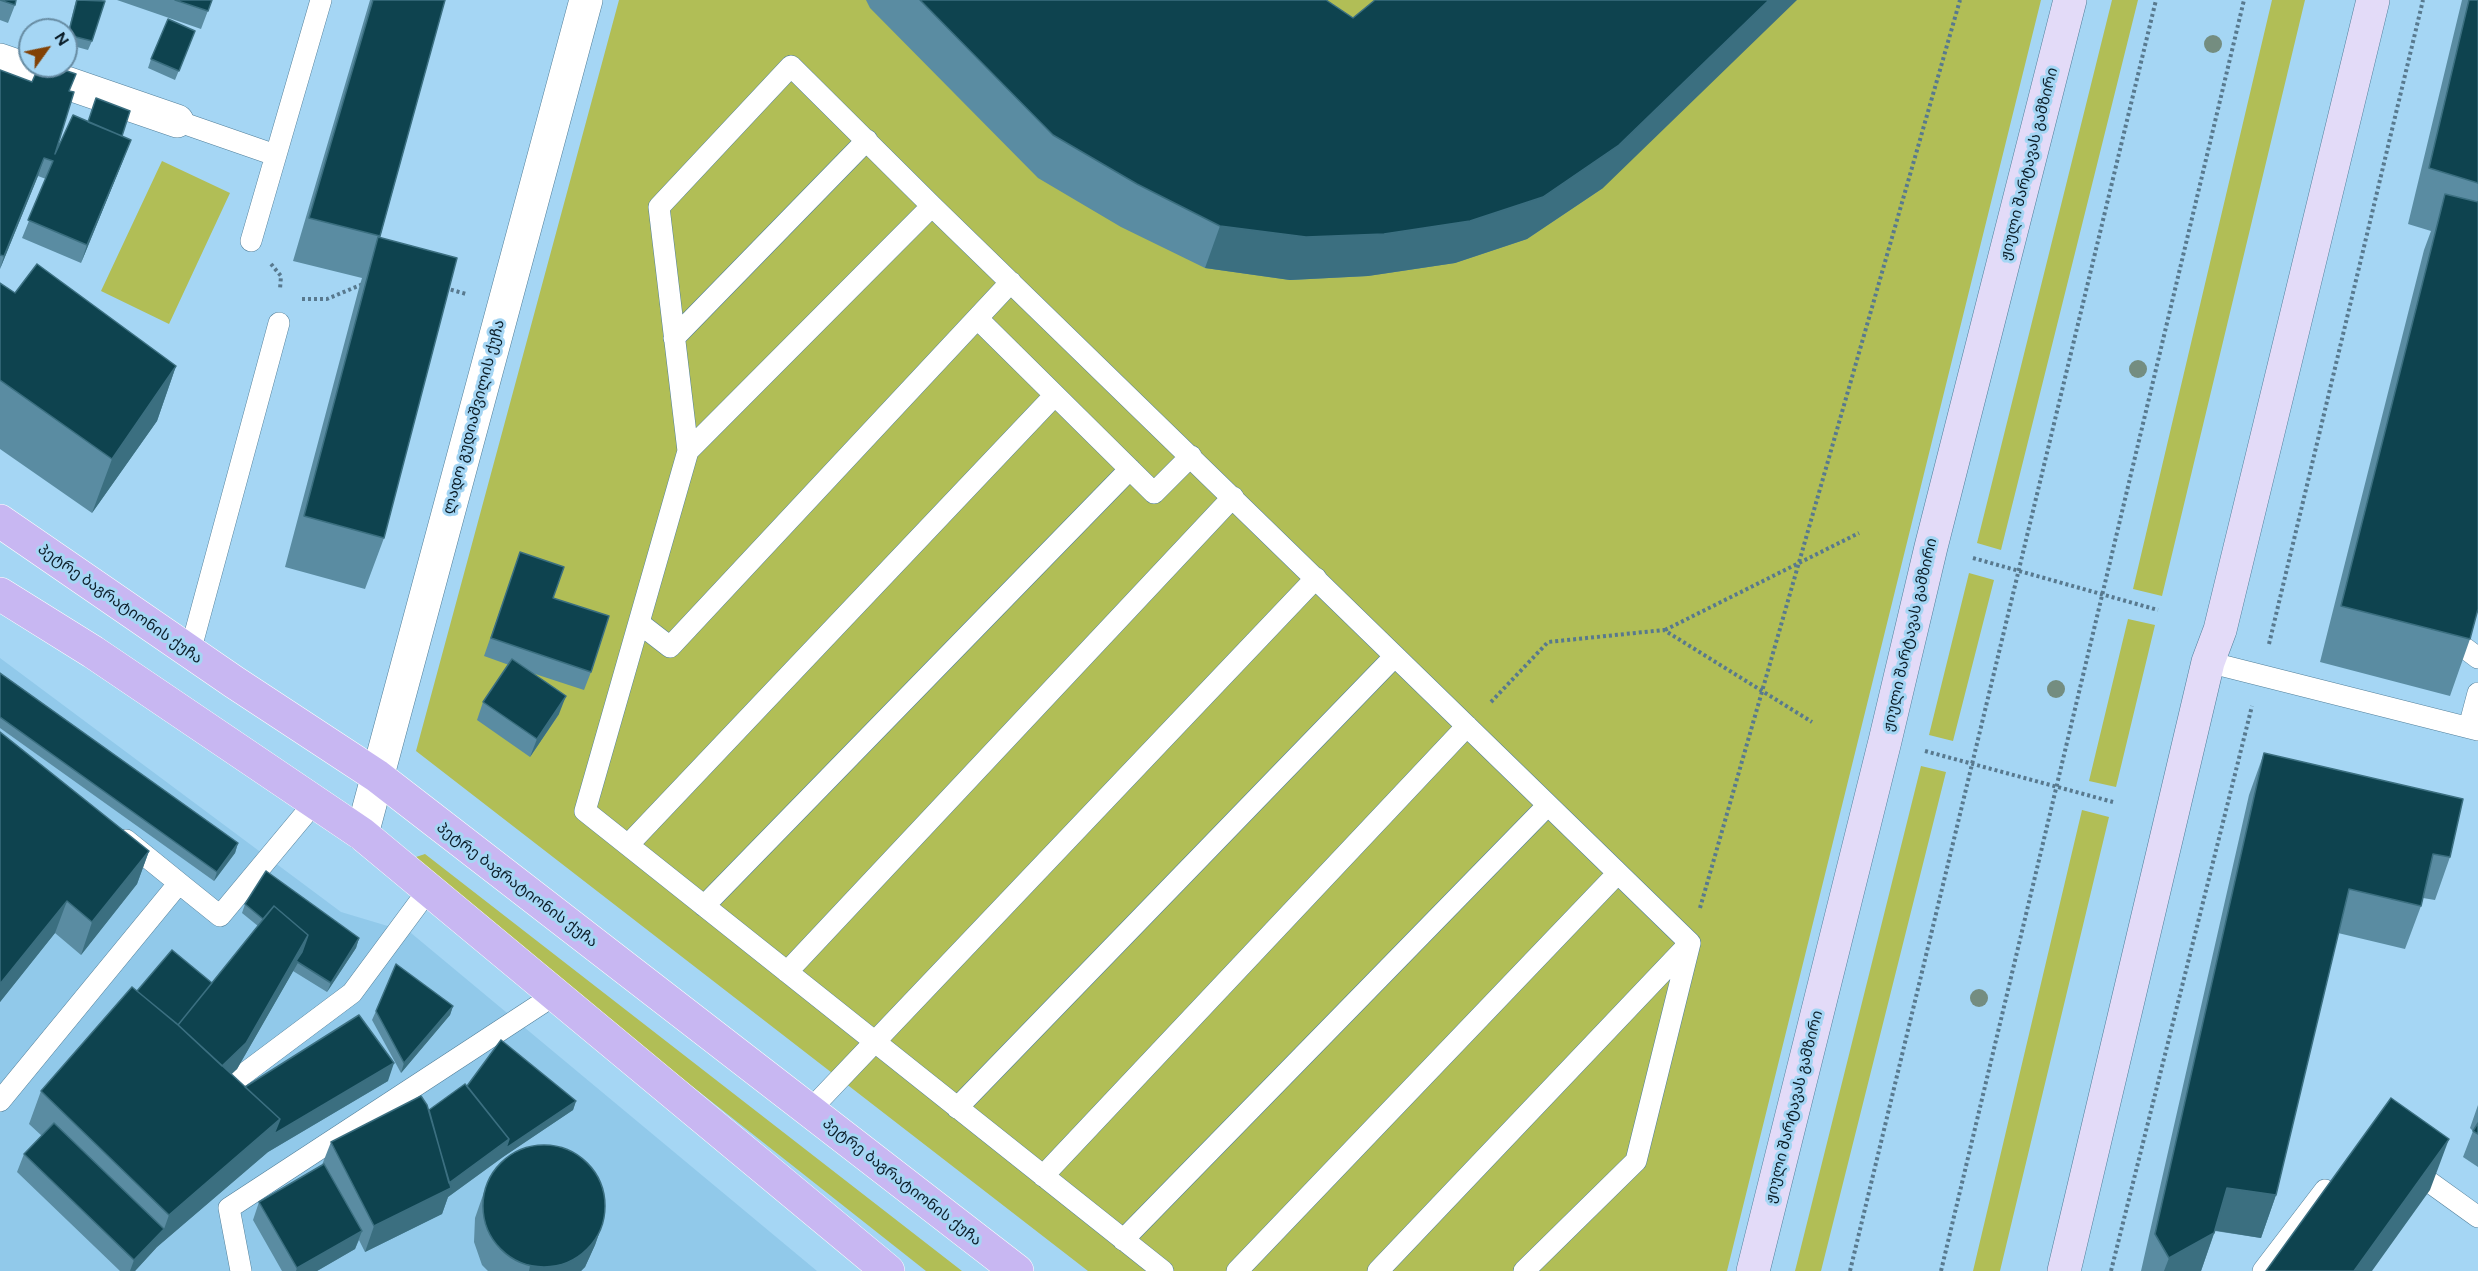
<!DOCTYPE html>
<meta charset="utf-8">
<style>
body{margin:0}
#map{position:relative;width:2478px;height:1271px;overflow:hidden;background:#a5d6f4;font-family:Figtree,sans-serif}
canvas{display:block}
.north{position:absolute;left:18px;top:18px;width:60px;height:60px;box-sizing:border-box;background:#a5d6f4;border:2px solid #678ca3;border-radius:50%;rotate:57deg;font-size:16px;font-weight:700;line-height:24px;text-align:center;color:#0b1e29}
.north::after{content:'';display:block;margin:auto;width:21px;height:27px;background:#824206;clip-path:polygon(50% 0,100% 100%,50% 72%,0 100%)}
</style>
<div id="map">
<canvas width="2478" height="1271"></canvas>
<div class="north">N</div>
</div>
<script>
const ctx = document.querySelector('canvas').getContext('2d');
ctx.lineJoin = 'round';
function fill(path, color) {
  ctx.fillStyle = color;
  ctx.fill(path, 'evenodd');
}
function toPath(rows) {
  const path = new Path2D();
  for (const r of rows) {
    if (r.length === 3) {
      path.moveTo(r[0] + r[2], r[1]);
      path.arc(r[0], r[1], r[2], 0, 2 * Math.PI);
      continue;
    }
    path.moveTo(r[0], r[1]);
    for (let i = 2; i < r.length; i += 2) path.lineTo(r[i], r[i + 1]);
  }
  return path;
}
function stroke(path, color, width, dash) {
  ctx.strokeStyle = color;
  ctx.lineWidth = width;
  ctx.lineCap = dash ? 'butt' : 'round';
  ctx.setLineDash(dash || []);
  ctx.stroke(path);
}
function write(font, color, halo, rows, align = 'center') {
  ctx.font = font + ' Figtree,"Noto Sans Georgian",sans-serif';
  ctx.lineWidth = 6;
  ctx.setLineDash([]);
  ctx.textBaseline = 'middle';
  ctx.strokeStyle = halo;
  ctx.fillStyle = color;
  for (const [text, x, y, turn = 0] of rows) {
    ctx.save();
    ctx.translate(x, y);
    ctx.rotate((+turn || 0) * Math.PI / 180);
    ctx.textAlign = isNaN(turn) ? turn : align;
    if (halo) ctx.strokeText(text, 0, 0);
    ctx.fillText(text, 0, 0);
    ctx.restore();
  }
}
fill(toPath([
 [0,658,341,912,411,933,817,1271,0,1271]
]), '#91c9ea');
fill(toPath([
 [619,0,2041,0,1727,1271,1088,1271,416,751],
 [2112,0,2138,0,2001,550,1977,543],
 [2272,0,2305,0,2162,596,2133,589],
 [162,161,230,193,169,324,101,291],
 [1969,573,1994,580,1953,741,1929,735],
 [2128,619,2155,625,2116,787,2089,781],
 [1921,766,1946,772,1821,1271,1795,1271],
 [2082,810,2109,817,2000,1271,1973,1271],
 [425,854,962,1271,926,1271,417,869,416,857]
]), '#b1be56');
const lane = toPath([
 [177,121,275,155],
 [251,241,321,0],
 [978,319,1154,493,1191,456],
 [674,338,867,140],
 [688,451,932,206],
 [639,623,670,647,1011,282],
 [2462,646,2478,658],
 [190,652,279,323],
 [2208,662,2478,730],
 [2469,727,2478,693],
 [126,840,179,883],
 [628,845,1055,395],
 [704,906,1130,469],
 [787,972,1233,497],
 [225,1088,352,993,429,889],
 [0,1101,179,883,220,916,315,802],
 [957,1108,1395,656],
 [810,1110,1316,578],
 [2410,1168,2478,1217],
 [1043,1176,1467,726],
 [1123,1240,1548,805],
 [241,1271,229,1208,556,994],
 [1163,1271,585,811,688,451,659,207,791,66,932,206,1690,943,1636,1161,1524,1271],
 [1237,1271,1618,873],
 [1378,1271,1689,944],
 [2263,1271,2325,1190]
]);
const street = toPath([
 [0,60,177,121],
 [362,834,586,0]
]);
const secondary = toPath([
 [1753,1271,1885,741,1931,547,2070,0],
 [2064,1271,2208,662,2220,630,2373,0]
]);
const primary = toPath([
 [0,521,234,682,377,776,1017,1271],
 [0,594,93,652,362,834,888,1271]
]);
stroke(lane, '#517f9a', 22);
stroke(street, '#517f9a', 34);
stroke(secondary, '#517f9a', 34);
stroke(primary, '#fff', 34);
stroke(toPath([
 [271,264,281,276,280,289],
 [445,288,466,294],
 [302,299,327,299,363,284],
 [1973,558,2158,610],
 [1665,630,1859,533],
 [2269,644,2423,0],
 [1491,702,1548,642,1664,630,1812,722],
 [1925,751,2113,802],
 [1700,908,1960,0],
 [1850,1271,2156,0],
 [1941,1271,2244,0],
 [2111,1271,2252,706]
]), '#58798e', 4, [3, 3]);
stroke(lane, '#fff', 21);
stroke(street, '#fff', 33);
stroke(secondary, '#e3dbf8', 33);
stroke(primary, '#c8b7f2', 33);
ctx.fillStyle = '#748d80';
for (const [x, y] of [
 [2213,44],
 [2138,369],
 [2056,689],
 [1979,998]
]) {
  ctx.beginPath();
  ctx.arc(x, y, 9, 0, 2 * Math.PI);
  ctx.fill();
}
fill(toPath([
 [0,0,15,5,8,23,0,20],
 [76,0,102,0,92,41,88,50,66,44,66,40],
 [117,0,212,0,201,29],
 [370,0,445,0,380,237,384,538,365,589,285,567,359,288,362,278,293,261],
 [866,0,1326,0,1603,188,1527,239,1455,263,1368,276,1290,280,1205,268,1121,227,1038,178,870,8],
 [2462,0,2478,0,2478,609,2470,639,2450,696,2320,662,2424,250,2431,231,2408,224],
 [195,31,175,80,148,68,151,59],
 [0,70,32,82,70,91,55,154,122,136,124,158,81,263,22,238,46,179,38,176,0,269],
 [0,283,15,293,176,366,157,421,92,513,0,449],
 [514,570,553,598,591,672,584,690,532,673,559,714,530,757,477,720,483,702,509,665,484,656],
 [0,673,238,843,235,853,214,881,0,728],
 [0,732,149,851,137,884,81,955,55,933,0,1002],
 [2264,753,2450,857,2435,900,2423,898,2421,906,2405,949,2338,933,2276,1195,2261,1238,2215,1231,2201,1271,2141,1271,2249,795],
 [245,904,359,938,356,948,327,992,293,971,237,1069,231,1074,245,1087,388,1081,268,1152,157,1247,135,1271,120,1271,17,1172,24,1154,42,1136,29,1124,41,1091,137,991,212,983,258,926,242,913],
 [453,1006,450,1015,401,1073,372,1020,376,1011],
 [467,1086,576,1101,573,1110,503,1157,448,1197,442,1214,365,1252,359,1240,355,1249,317,1271,282,1271,253,1220,259,1202,322,1165,331,1142,429,1110],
 [2478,1105,2478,1167,2463,1157,2473,1131,2470,1128],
 [484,1192,604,1219,595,1245,585,1267,581,1271,488,1271,482,1265,474,1242,475,1218]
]), '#5a8ca2');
fill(toPath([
 [1769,0,1797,0,1603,188,1527,239,1455,263,1368,276,1290,280,1205,268,1220,226],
 [131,140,124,158,81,263,87,245],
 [44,158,38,176,0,269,4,256],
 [176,366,157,421,92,513,112,459],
 [566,696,559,714,530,757,537,739],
 [238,843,235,853,214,881,217,872],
 [149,851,137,884,81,955,92,922],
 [67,901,55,933,0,1002,0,984],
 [308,935,299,961,237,1069,208,1097,217,1071],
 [359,938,356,948,327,992,331,983],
 [453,1006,450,1015,401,1073,404,1063],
 [394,1063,388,1081,268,1152,157,1247,135,1271,130,1271,134,1260,164,1229,169,1215,280,1119],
 [576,1101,573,1110,503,1157,448,1197,442,1214,365,1252,374,1226,446,1185,509,1139],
 [2449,1139,2430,1190,2372,1271,2354,1271],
 [2227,1188,2276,1195,2261,1238,2212,1230],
 [604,1219,595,1245,585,1267,581,1271,529,1271,530,1266],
 [362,1231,355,1249,317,1271,296,1271,297,1268],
 [2214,1233,2201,1271,2164,1271,2169,1258]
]), '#3b6f80');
const building = toPath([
 [0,0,16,0,15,5,0,0],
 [77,0,105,1,92,41,68,35,77,0],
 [175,0,212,0,208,11,175,0],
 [373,0,445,0,380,236,309,218,373,0],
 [920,0,1326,0,1353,18,1375,0,1769,0,1619,145,1543,197,1470,221,1384,234,1306,237,1220,226,1137,184,1053,135,920,0],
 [2469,0,2478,0,2478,183,2429,168,2469,0],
 [168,19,195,31,179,71,151,59,168,19],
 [39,66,52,66,76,74,69,91,74,92,55,154,73,115,131,140,87,245,28,220,53,161,44,158,4,256,0,255,0,70,32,82,39,66],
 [96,98,130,111,122,136,88,122,96,98],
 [2445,194,2478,202,2478,609,2470,639,2341,606,2445,194],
 [378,237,457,258,384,538,304,516,378,237],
 [37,264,176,366,112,459,0,380,0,283,15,293,37,264],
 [520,552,564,567,553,598,609,616,591,672,491,638,520,552],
 [512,659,566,696,537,739,483,702,512,659],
 [0,673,238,843,217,872,0,717,0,673],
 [0,732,149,851,92,922,67,901,0,984,0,732],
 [2264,753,2463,799,2450,857,2433,854,2421,906,2349,889,2276,1195,2227,1188,2214,1233,2169,1258,2155,1234,2264,753],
 [266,871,359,938,331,983,296,961,302,952,308,935,274,906,263,919,245,904,266,871],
 [274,906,308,935,246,1043,222,1066,178,1025,274,906],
 [172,950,212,983,178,1025,137,991,172,950],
 [396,964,453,1006,404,1063,376,1011,396,964],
 [132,987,176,1023,280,1119,169,1215,41,1091,132,987],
 [359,1015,394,1063,274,1134,280,1119,245,1087,359,1015],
 [501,1040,576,1101,506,1148,509,1139,467,1086,501,1040],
 [465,1084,509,1139,449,1183,429,1110,465,1084],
 [421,1096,427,1105,451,1188,374,1226,331,1142,421,1096],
 [2391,1098,2449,1139,2354,1271,2266,1271,2391,1098],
 [54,1123,164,1229,134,1260,24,1154,54,1123],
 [2478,1123,2478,1134,2473,1131,2478,1123],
 [544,1206,61],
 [324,1164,362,1231,297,1268,259,1202,324,1164]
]);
fill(building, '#0e434f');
stroke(building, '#3b6f80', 1.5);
write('15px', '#0b1e29', '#a5d6f4', [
 ["ჟიული შარტავას გამზირი",2029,164,-76],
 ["ლადო გუდიაშვილის ქუჩა",474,417,-75],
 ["პეტრე ბაგრატიონის ქუჩა",120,604,35],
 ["ჟიული შარტავას გამზირი",1910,635,-77],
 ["პეტრე ბაგრატიონის ქუჩა",517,885,37],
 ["ჟიული შარტავას გამზირი",1794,1107,-76],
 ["პეტრე ბაგრატიონის ქუჩა",902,1182,38]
]);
</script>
